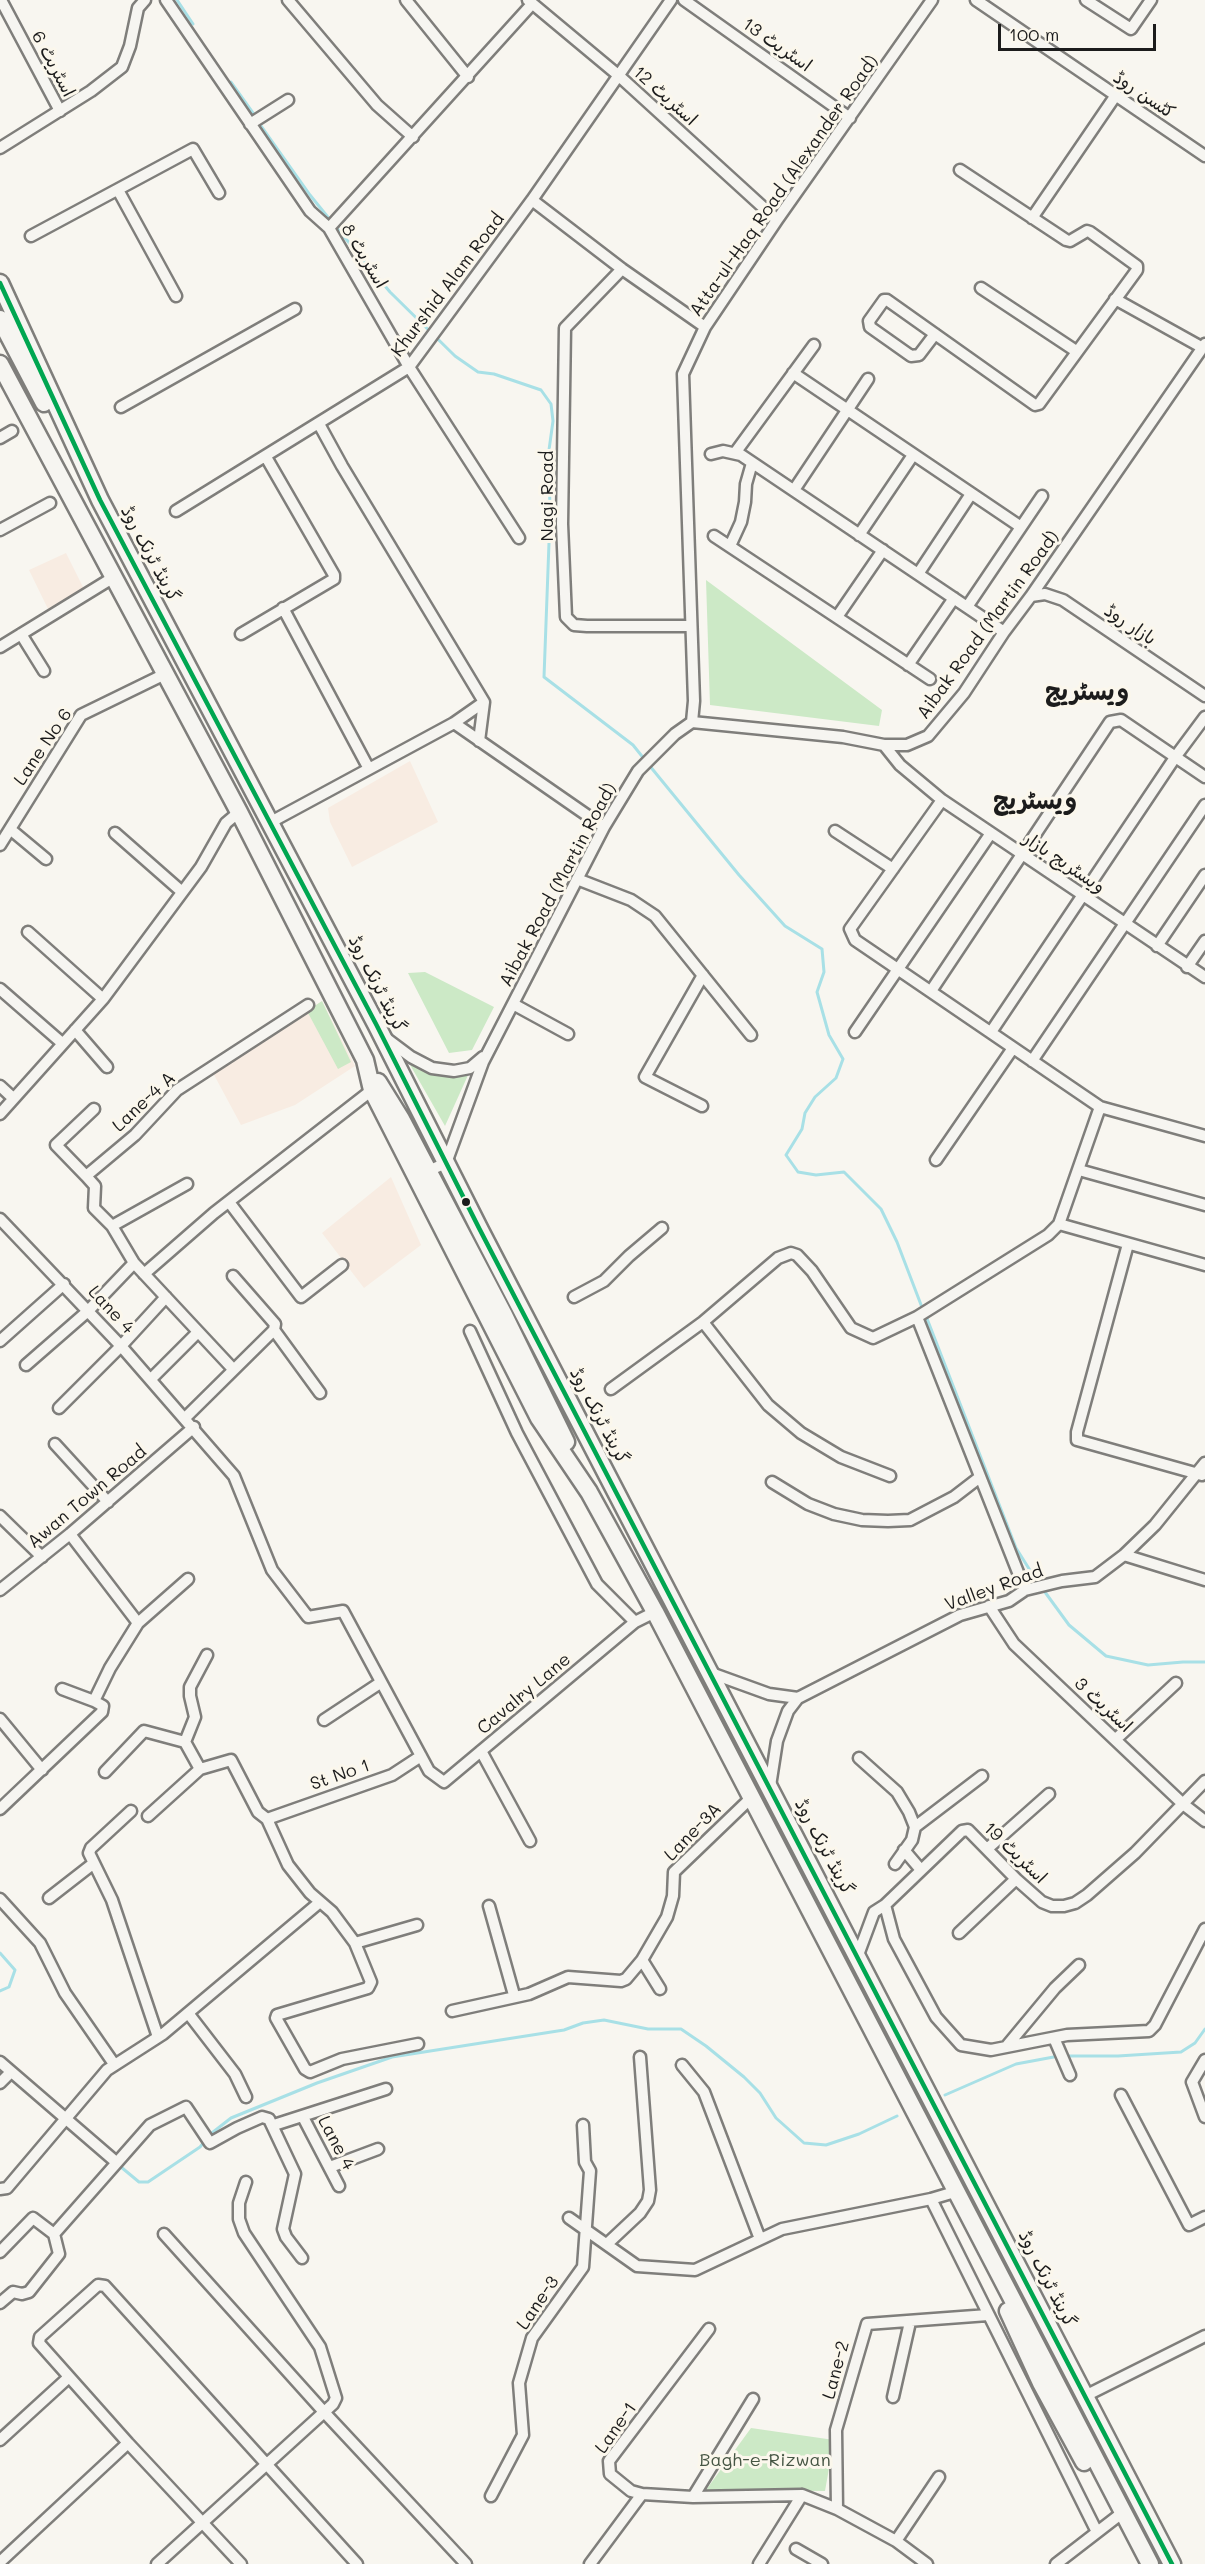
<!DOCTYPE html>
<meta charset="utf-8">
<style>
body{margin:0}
#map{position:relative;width:1205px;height:2564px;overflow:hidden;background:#f8f6f0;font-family:Mali,sans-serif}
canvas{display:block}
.scale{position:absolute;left:998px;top:24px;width:158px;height:27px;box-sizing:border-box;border:3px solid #1c1c1c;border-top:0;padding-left:8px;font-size:18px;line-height:21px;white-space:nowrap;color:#1c1c1c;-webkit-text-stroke:4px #fbf7ec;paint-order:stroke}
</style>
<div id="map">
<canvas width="1205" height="2564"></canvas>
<div class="scale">100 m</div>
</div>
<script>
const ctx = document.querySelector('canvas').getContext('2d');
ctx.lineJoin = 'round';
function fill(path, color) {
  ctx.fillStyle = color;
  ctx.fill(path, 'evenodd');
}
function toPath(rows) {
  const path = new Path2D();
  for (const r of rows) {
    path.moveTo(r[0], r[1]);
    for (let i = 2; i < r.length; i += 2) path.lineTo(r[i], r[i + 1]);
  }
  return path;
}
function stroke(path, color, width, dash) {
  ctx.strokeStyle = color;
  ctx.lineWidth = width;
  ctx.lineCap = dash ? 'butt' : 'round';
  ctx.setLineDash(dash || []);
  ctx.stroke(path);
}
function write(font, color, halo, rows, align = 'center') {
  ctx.font = font + ' Mali,"Playpen Sans Arabic",sans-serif';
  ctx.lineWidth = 6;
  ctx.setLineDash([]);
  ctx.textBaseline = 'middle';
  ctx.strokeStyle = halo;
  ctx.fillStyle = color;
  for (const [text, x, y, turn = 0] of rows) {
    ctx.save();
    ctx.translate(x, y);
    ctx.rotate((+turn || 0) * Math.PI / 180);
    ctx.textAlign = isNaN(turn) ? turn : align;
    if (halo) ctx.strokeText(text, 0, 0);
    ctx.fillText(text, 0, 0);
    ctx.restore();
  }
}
fill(toPath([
 [66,553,84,589,48,609,29,570],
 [410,761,438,822,352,867,330,822,328,808],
 [322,1001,355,1066,295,1105,241,1125,213,1073],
 [391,1177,421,1245,364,1288,322,1233]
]), '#f8ece2');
fill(toPath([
 [706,580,882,710,879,726,710,705],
 [425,972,494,1007,472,1050,449,1053,408,973],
 [322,1001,351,1062,338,1069,307,1011],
 [409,1063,430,1071,469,1073,445,1126],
 [751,2428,834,2440,825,2491,706,2490]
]), '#cce9c6');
stroke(toPath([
 [177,0,193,24],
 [231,82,256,117],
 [259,123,310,195,331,221],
 [336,227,390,292,455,356,478,372,494,374,541,390,551,404,553,421,549,450,550,516,544,677,633,745,645,760],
 [649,765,739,875,785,926,822,949,824,972,817,992,829,1035,843,1059,836,1078,815,1097,805,1113,802,1129,786,1155,798,1172,816,1175,844,1172,881,1209,897,1242,923,1310],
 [926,1316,1016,1548,1038,1583],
 [1042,1588,1069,1625,1106,1656,1148,1665,1183,1662,1205,1662],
 [0,1953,15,1970,9,1987,0,1991],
 [1066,2056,1118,2056,1181,2052,1195,2043,1205,2029],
 [945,2095,1016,2064,1059,2056],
 [208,2136,231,2118,317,2083,392,2057,564,2030,583,2023,604,2020,648,2029,681,2029,706,2046,744,2077,760,2093,776,2118,804,2143,826,2145,859,2134,897,2116],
 [121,2167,139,2182,148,2182,200,2147,205,2141]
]), '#a8e0e6', 3);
const minor = toPath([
 [1,0,60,111],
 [166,0,310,211,329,228,409,367,519,538],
 [288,0,377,105,413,137],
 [406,0,468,77],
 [528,0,618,75,777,220],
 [684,0,850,118],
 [976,0,1205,156],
 [1086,0,1131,29,1151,0],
 [250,124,288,100],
 [0,148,91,91,122,67,130,46,138,8,145,0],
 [118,190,176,296],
 [532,200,622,269,705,327],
 [1032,218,1116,95],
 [329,228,532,4],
 [31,236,193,149,219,193],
 [622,269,565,328,562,524,566,617,574,625,587,626,691,626],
 [981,288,1076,351],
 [1115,299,1203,348],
 [935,334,919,355,911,356,870,327,869,321,884,300,887,300,1035,405,1039,404,1137,270,1137,266,1090,232,1087,231,1070,241,1066,240,960,170],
 [793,373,1021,527],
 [121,407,295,309],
 [319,424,342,466,484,702,479,741],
 [0,438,12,431],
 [735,453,814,345],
 [711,454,723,451,741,455,1004,632],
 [794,490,868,379],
 [176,511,409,367,532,200,671,0],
 [0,530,50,503],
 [859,535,913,455],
 [714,536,930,679],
 [730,546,741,522,745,502,746,484,752,463],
 [918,574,971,494],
 [1031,596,1045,594,1063,600,1205,696],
 [967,607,1042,496],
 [283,608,369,769],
 [837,617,883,550],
 [21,634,44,671],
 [241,634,334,579,334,575,266,457],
 [0,647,114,577],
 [908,665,954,598],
 [692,722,694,701,683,374,705,327,777,220,932,0],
 [454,723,604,827],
 [884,745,900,765,942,800,1205,977],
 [942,800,850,929,855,940,1100,1107,1205,1136],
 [269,823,454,723,484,702],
 [10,829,46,859],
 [835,831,893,869],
 [115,833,181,891],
 [0,845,81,715,165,674],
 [577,879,631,900,655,916,751,1035],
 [28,932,103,999],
 [1157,946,1205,875],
 [1187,967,1205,941],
 [0,989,62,1043],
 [931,991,1110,722,1121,720,1205,777],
 [513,1004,568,1034],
 [75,1030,107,1067],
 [855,1032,991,833],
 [991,1032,1176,756,1205,717],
 [387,1039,411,1057,432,1068,454,1071,470,1068,483,1057],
 [1032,1061,1205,805],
 [0,1086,13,1098],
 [702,1106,645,1077,703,975],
 [94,1109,56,1145,86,1176,135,1135,177,1090,308,1005],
 [0,1114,103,999,201,867,226,823,239,812],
 [936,1160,1013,1048],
 [1079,1170,1205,1205],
 [428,1171,446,1163,483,1062,604,827,638,771,675,734,692,722,843,737,884,745,907,745,928,736,964,693,1004,632,1031,596,1205,344],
 [86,1176,95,1186,94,1208,112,1226,134,1263,233,1369],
 [229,1202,301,1297,342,1265],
 [0,1219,121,1346,234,1476,272,1570,308,1617,343,1611,429,1771,444,1782,635,1622,655,1612],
 [1059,1224,1205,1265],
 [112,1226,187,1184],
 [1128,1244,1077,1432,1077,1440,1202,1475],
 [144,1274,214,1213,372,1090],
 [233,1276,275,1324,274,1330,320,1393],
 [574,1297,604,1281,629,1256,662,1228],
 [917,1317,1025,1590],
 [703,1322,768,1405,801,1433,841,1457,890,1476],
 [470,1331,517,1433,597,1584,635,1622],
 [0,1341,64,1284],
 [26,1365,88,1311,134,1263],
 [151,1379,198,1332],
 [611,1389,703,1322,778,1258,791,1253,797,1255,812,1271,851,1328,873,1338,917,1317,1048,1235,1059,1224,1100,1107],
 [59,1408,121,1346,166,1297],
 [185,1418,274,1330],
 [55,1444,108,1502],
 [772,1482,808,1504,834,1514,862,1520,888,1521,910,1520,954,1497,980,1477],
 [0,1516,42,1557],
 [1124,1555,1205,1580],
 [0,1590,70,1534,194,1427],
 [989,1606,1014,1644,1183,1804,1205,1821],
 [138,1623,188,1579],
 [711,1673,769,1694,798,1698],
 [62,1689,94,1701],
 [0,1719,42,1770],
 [324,1720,380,1683],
 [1116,1739,1176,1683],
 [481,1751,530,1841],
 [859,1758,897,1792,909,1812,915,1827,912,1840,895,1864],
 [200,1769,185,1742,195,1717,190,1696,190,1687,207,1655],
 [105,1772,144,1731,185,1742],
 [770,1786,777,1741,788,1711,798,1698,960,1615,1009,1601,1025,1590,1062,1581,1095,1577,1124,1555,1155,1525,1205,1463],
 [0,1809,102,1712,103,1706,94,1701,110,1668,138,1623,70,1534],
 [131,1811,91,1848,89,1853,112,1900,158,2037],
 [148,1816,200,1769,231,1760,258,1812,267,1819,288,1865,310,1893,332,1912,355,1943,371,1982,368,1988,277,2015,276,2018,305,2069,310,2072,342,2059,418,2044],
 [267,1819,392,1775,421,1756],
 [915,1827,982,1776],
 [987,1849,1049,1794],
 [904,1850,921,1870],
 [49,1898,94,1863],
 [0,1899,40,1943,65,1993,114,2064],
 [885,1905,962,1831,968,1830,1016,1879,1042,1902,1052,1906,1064,1906,1075,1903,1087,1895,1135,1853,1205,1781],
 [489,1906,514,1995],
 [959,1933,1016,1879],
 [355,1943,417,1925],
 [858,1955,874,1912,885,1905,894,1939,936,2017,961,2045,991,2050,1067,2035,1149,2031,1155,2025,1205,1929],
 [642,1960,660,1989],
 [452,2011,529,1994,568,1977,621,1981,626,1979,642,1960,667,1917,673,1896,674,1872,752,1797],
 [188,2013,235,2074,246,2097],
 [1054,2038,1070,2075],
 [1006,2047,1055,1988,1079,1965],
 [1205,2060,1192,2082,1205,2117],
 [0,2062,116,2162],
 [682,2065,704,2092,760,2239],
 [0,2083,11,2072],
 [1121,2095,1189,2225,1205,2217],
 [303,2117,339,2186],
 [274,2125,386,2089],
 [330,2167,378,2149],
 [0,2189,7,2188,107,2070,163,2034,320,1902],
 [931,2199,1097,2532],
 [569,2218,637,2266,695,2270,782,2229,931,2199,958,2191],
 [54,2234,150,2125,186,2107,210,2143,237,2128,262,2117,269,2119,295,2174,283,2229,286,2237,302,2258],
 [164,2234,324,2412,466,2564],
 [607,2244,640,2213,648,2201,650,2190,640,2057],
 [0,2252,33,2218,54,2234,59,2254,29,2292,22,2294,13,2292,0,2303],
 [709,2329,609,2461,610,2474,631,2491,642,2494,693,2497,802,2495,837,2509,896,2541,927,2564],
 [1085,2396,1205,2336],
 [893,2397,910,2322],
 [0,2440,69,2377],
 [491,2496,523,2435,519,2383,532,2338,583,2267,590,2171,585,2162,583,2125],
 [693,2497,753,2399],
 [837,2509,836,2430,867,2324,988,2315],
 [896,2541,939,2477],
 [796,2549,822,2564],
 [0,2562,128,2443],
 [157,2564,333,2404,336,2398,320,2347,244,2233,239,2219,239,2203,246,2182],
 [241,2564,128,2443,39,2343,40,2337,98,2285,105,2286,357,2564],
 [590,2564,642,2494],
 [759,2564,802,2495],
 [1056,2564,1122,2513]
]);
const highway = toPath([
 [0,283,100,500,376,1024,480,1230,1172,2564],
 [0,319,44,403],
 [0,364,239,812,365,1060,372,1090,539,1418,589,1492,655,1612,1150,2564],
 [378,1082,401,1119,504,1315,566,1442],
 [1008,2311,1041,2383,1084,2462]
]);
stroke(minor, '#7f7e7b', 15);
stroke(highway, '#7f7e7b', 21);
stroke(minor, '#f6f5f1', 10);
stroke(highway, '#f6f5f1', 16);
stroke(toPath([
 [0,283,100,500,376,1024,480,1230,1172,2564]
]), '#00a651', 4.5);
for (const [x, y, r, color] of [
 [466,1202,5,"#1c1c1c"]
]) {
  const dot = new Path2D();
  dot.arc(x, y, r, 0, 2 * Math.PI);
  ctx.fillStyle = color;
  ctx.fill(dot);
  stroke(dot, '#fbf7ec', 2);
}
write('18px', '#1c1c1c', '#fbf7ec', [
 ["اسٹریٹ 13",777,45,35],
 ["اسٹریٹ 6",53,64,62],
 ["کٹسن روڈ",1144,95,34],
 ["اسٹریٹ 12",665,96,42],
 ["Atta-ul-Haq Road (Alexander Road)",784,186,-55],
 ["اسٹریٹ 8",364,256,59],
 ["Khurshid Alam Road",448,285,-53],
 ["Nagi Road",547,496,-90],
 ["گرینڈ ٹرنک روڈ",150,554,62],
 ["Aibak Road (Martin Road)",988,625,-54],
 ["بازار روڈ",1130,625,34],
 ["Lane No 6",43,747,-56],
 ["ویسٹریج بازار",1064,863,34],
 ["Aibak Road (Martin Road)",558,885,-62],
 ["گرینڈ ٹرنک روڈ",377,984,63],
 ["Lane-4 A",144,1102,-43],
 ["Lane 4",111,1310,47],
 ["گرینڈ ٹرنک روڈ",599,1416,62],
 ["Awan Town Road",87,1497,-40],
 ["Valley Road",994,1588,-20],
 ["Cavalry Lane",524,1694,-40],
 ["اسٹریٹ 3",1103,1705,43],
 ["St No 1",340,1775,-19],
 ["Lane-3A",693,1832,-46],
 ["گرینڈ ٹرنک روڈ",824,1847,62],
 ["اسٹریٹ 19",1015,1853,44],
 ["Lane 4",336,2143,62],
 ["گرینڈ ٹرنک روڈ",1047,2279,63],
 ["Lane-3",538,2303,-56],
 ["Lane-2",836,2370,-75],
 ["Lane-1",616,2428,-55]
]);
write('18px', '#465644', '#fbf7ec', [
 ["Bagh-e-Rizwan",765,2460]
]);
write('bold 24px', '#1c1c1c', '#fbf7ec', [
 ["ویسٹریج",1087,693],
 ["ویسٹریج",1035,802]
]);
</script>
